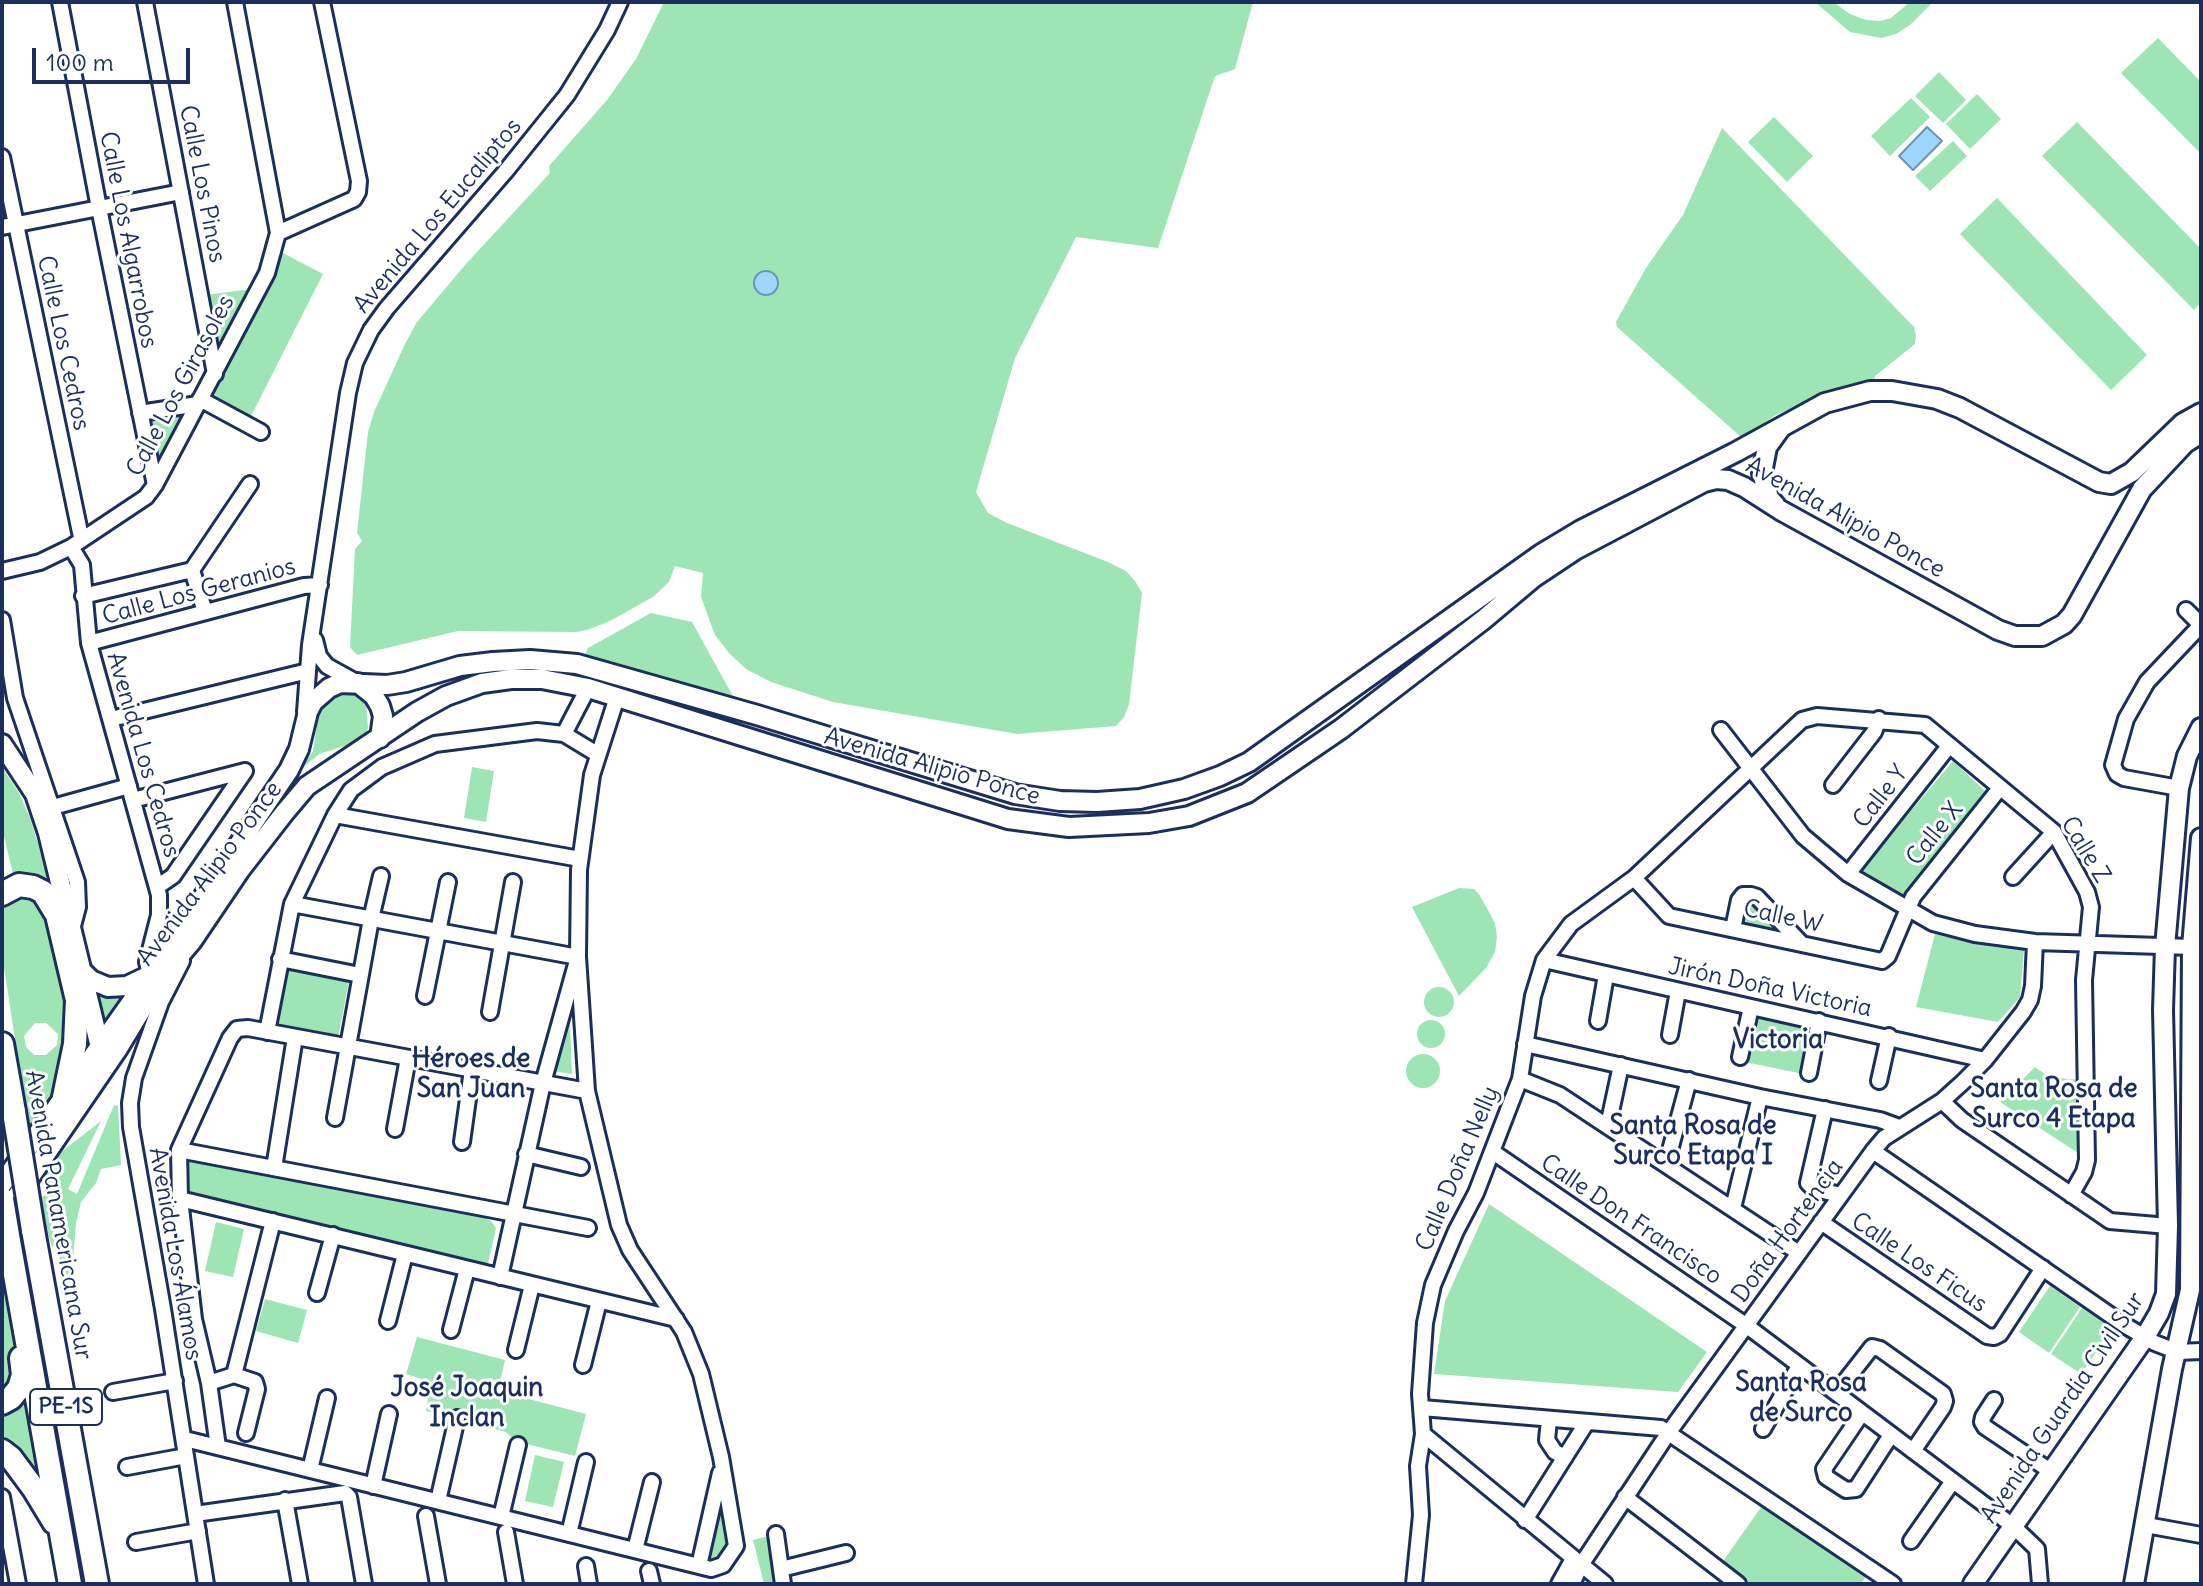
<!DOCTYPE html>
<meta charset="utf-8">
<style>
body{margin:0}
#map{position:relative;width:2203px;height:1586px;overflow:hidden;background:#fff;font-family:Delius,sans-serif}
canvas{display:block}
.frame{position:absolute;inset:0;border:4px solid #1b2f5e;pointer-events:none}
.scale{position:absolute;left:32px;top:48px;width:158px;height:36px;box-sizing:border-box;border:4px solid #1b2f5e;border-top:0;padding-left:10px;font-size:24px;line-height:28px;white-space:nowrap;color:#1b2f5e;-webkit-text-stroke:6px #fff;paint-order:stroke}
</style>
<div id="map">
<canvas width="2203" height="1586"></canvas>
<div class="frame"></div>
<div class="scale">100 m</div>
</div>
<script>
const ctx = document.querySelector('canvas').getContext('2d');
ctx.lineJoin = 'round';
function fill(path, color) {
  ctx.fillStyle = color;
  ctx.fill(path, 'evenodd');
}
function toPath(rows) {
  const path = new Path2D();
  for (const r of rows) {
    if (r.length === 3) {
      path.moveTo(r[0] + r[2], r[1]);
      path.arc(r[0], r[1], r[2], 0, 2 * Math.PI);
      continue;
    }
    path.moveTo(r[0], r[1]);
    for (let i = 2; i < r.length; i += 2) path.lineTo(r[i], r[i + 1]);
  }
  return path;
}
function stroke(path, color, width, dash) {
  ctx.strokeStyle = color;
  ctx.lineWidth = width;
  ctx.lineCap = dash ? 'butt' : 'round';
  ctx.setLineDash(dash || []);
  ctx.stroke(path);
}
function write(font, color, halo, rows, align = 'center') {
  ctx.font = font + ' Delius,sans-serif';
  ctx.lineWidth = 6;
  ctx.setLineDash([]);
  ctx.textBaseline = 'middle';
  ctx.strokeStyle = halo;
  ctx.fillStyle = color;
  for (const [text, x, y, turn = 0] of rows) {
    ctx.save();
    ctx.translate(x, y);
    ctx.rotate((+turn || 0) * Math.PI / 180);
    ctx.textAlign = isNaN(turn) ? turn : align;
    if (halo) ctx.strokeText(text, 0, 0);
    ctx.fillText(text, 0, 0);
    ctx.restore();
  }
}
fill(toPath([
 [664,2,1253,2,1235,69,1215,76,1158,248,1076,237,1015,358,976,492,988,513,1007,523,1108,562,1126,571,1135,581,1142,593,1129,704,1124,717,1116,726,1017,734,833,702,771,682,746,669,729,653,715,635,701,597,703,573,675,566,669,582,653,597,610,621,587,630,576,632,458,631,357,655,350,647,355,549,362,541,357,533,368,432,374,412,405,344,417,322,466,264,550,173,549,166,607,100,636,59],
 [1815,2,1833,2,1850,14,1866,20,1880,21,1891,18,1910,2,1933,2,1910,25,1896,34,1881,38,1850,32],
 [2158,38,2201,82,2201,154,2121,73],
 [1939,72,1966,100,1943,123,1915,96],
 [1977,94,2001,119,1970,149,1946,124],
 [1911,98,1930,117,1890,156,1871,136],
 [1774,117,1813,156,1787,182,1748,142],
 [2077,122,2201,249,2201,302,2194,310,2042,156],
 [1722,128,1914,327,1916,336,1915,344,1875,376,1873,383,1853,385,1823,393,1774,416,1744,437,1741,437,1617,327,1616,322,1646,268,1683,215],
 [1953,141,1967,156,1930,191,1915,176],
 [1997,198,2147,355,2111,390,1960,234],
 [281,252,323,274,249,420,207,398],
 [251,289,221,347,218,346,206,295],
 [186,412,158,461,155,461,147,415],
 [651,613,692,622,735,700,730,703,585,655,588,648],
 [335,690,352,690,366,703,368,728,365,736,351,744,319,754,299,771,313,751,320,704],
 [1953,761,1987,793,1904,895,1861,870],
 [2,767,19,793,30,818,47,873,45,881,14,878,2,828],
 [472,767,494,771,486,822,464,818],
 [1459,888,1474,889,1479,894,1495,923,1497,937,1495,952,1486,968,1459,996,1412,907],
 [24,892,42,902,63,969,69,1031,63,1066,41,1115,29,1129,2,955,2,908,7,899],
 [35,1023,46,1023,58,1034,57,1045,46,1055,34,1055,26,1047,24,1036],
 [1752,905,1775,927,1776,934,1740,926,1743,906],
 [1935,934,1971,943,2024,950,2020,997,1998,1022,1916,1007],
 [283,969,349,981,337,1043,272,1030],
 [83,981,112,996,127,996,78,1063],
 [1439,1002,15],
 [569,1000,572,1074,552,1071],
 [1755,1016,1813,1029,1803,1074,1745,1062],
 [1431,1034,14],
 [1423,1071,17],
 [2035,1067,2049,1077,2079,1080,2078,1153,2000,1102],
 [114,1105,118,1106,121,1165,101,1169,96,1183,81,1202,76,1223,71,1284,68,1290,61,1292,59,1245,52,1247,42,1214,44,1213,42,1197,44,1196,42,1175,56,1156,101,1121,68,1189,77,1194],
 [193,1158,476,1214,491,1221,496,1228,487,1268,192,1198,185,1192,184,1162],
 [1489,1204,1707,1352,1678,1392,1434,1374,1445,1301],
 [216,1222,244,1229,233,1277,205,1271],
 [2,1267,19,1367,2,1395],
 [2050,1286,2080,1307,2049,1353,2019,1332],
 [265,1299,307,1310,298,1343,256,1331],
 [2082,1308,2112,1329,2081,1374,2051,1354],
 [417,1337,505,1360,498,1391,586,1414,575,1456,515,1441,506,1432,426,1411,431,1382,406,1374],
 [25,1395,39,1476,2,1435,2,1408],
 [535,1455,564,1462,553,1507,525,1501],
 [719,1501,726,1517,729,1544,726,1552,714,1564,702,1561],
 [1764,1503,1867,1575,1861,1584,1746,1584,1721,1564],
 [776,1534,783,1584,764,1584,753,1540]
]), '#9de5b4');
const water = toPath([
 [1927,127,1942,141,1913,170,1899,156,1927,127],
 [766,283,12]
]);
fill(water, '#9fd6fe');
stroke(water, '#6a93be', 2);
const minor = toPath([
 [60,2,99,208,155,485],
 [145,2,215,374],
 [2,157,81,537],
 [2,227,181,192],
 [278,233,354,199,358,192,359,181,322,2],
 [200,399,261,432],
 [140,413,198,404],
 [71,547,82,565,89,643,159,895,159,915,147,962,150,975],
 [192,570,205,612],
 [2,571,40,562,71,547,146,497,155,485,267,273,278,233,235,2],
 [83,596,192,570,250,484],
 [2,620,15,698,77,882,78,907,73,926],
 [315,640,319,656,327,666,356,682],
 [89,643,304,586,320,585],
 [305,712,310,645,348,393,355,363,371,330,387,308,505,172,567,95,607,30,620,2],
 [111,719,308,671],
 [1721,730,1803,836,1848,874,1933,923,1975,934,2035,942,2192,947],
 [564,734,597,754],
 [1833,785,1874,732,1879,719],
 [2179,788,2124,778,2117,774,2113,765,2126,719,2147,682,2201,625,2186,610],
 [133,800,245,771],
 [53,807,129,786],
 [335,815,580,859],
 [1848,874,1949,746],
 [2013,877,2054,832],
 [1634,878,1669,916,1882,961,1888,956,1913,897,2000,788],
 [157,887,173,876,245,771],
 [1733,929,1739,900,1743,895,1751,895,1757,897,1801,943],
 [280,959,360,975],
 [1544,960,1985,1060],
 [182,961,161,1002,134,1078,130,1103,131,1127,163,1309,206,1584],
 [425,996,448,882],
 [490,1012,513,882],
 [1598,1021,1606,975],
 [267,1032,292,904,335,815,351,790,382,767,435,744,537,731,564,734,588,688],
 [1670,1035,1678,991],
 [1525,1044,1760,1097,1880,1120,1899,1127],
 [1740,1057,1751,1007],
 [1809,1073,1819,1021],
 [1520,1079,1560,1095,1799,1253],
 [1879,1081,1889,1036],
 [1942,1101,1962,1120,2110,1221,2168,1226],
 [1825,1109,1808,1183,1814,1189,1841,1195],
 [335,1118,371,919,381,876],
 [1608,1126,1621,1065],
 [395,1129,408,1058],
 [462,1142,472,1070],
 [179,1150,588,1228],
 [1873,1151,2126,1326,2155,1343,2178,1352,2201,1351],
 [1493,1152,1747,1326,2013,1526,2037,1549,2040,1584],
 [526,1154,581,1167],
 [1666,1165,1689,1080],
 [274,1168,295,1037],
 [180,1199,676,1319],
 [1733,1208,1760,1097],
 [1821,1222,1987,1336,1994,1337,2000,1334,2043,1268],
 [500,1277,543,1083,578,957,579,870,592,775,617,697],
 [317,1293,333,1235],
 [388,1321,405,1254],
 [451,1330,467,1269],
 [516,1350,532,1285],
 [583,1365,599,1301],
 [234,1375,273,1221],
 [209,1383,234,1375,255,1382,257,1389,246,1433],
 [113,1392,175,1381],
 [1836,1393,1872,1347,1880,1349,1943,1394,1945,1401,1943,1407,1913,1451],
 [1994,1400,1983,1417,1982,1422,1985,1427,2052,1472],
 [1422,1408,1661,1428,1893,1584],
 [1862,1413,1824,1469,1826,1477,1846,1490,1856,1489,1891,1435],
 [1549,1419,1547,1440,1555,1452,1565,1457],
 [1763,1429,1799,1366],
 [1423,1434,1605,1584],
 [185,1439,711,1569,723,1565,736,1546,721,1457,701,1374,684,1332,630,1250,619,1225,587,1091,578,957,292,904],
 [218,1447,209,1383,194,1319,180,1199,179,1150,230,1038,237,1029,248,1028,587,1091],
 [127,1467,186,1456],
 [310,1470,327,1398],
 [373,1486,389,1414],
 [2,1497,18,1584],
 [1625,1497,1738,1584],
 [285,1500,300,1584],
 [438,1501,457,1418],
 [195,1514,345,1493,349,1497,364,1584],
 [426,1516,438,1584],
 [501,1517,518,1445],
 [1525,1520,1587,1422],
 [2146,1525,2201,1535],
 [506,1532,515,1584],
 [569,1534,586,1462],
 [776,1534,783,1584],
 [1911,1541,1953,1481],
 [136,1542,198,1531],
 [635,1550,652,1482],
 [586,1566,589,1584],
 [699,1566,720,1473],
 [781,1569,846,1553],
 [649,1571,652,1584],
 [1414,1584,1421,1515,1418,1466,1423,1434,1420,1394,1425,1323,1433,1285,1456,1231,1476,1193,1520,1079,1533,996,1544,960,1571,924,1634,878,1802,720,1817,716,1925,725,2054,832,2087,892,2091,907,2084,980,2087,1160,2084,1172,2071,1195],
 [1559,1584,1573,1559],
 [1572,1584,1581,1565,1669,1432,1873,1151,1884,1138,1942,1101,1962,1083,1985,1060,2023,1012,2030,1000,2033,986,2035,942]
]);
const major = toPath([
 [1776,506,1769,498,1762,473,1767,447,1780,429],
 [358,683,374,696,380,706,383,716,380,738],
 [2,744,35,794,48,833,100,1047],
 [83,972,91,980,108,987,127,986,148,976],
 [2,1184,145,983,289,770,299,749,308,712,313,702,329,688,340,683,387,685,406,682,460,666,493,662,530,660,577,664,757,715,1015,794,1060,801,1097,802,1140,799,1184,789,1220,776,1249,762,1541,554,1581,530,1736,452,1825,403,1870,391,1892,391,1937,399,1960,408,2099,482,2111,484,2132,472,2183,423,2201,413],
 [2,1218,117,1050,160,979,192,941,240,870,285,812,307,786,417,712,446,696,482,683,511,679,542,679,588,688,1008,819,1069,827,1149,823,1189,816,1247,793,1341,729,1483,620,1533,578,1575,550,1704,482,1716,479,1728,480,1744,487,1780,510,1998,630,2015,636,2042,636,2064,624,2072,615,2142,489,2185,443,2201,433],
 [1973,1584,2145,1337,2159,1313,2166,1294,2168,1226,2163,1010,2165,947,2179,788,2187,756,2201,728],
 [2134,1584,2172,1369,2190,1290,2192,947,2201,838]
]);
const highway = toPath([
 [2,894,19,885,33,887,43,892,57,915,77,1000,75,1044,64,1097],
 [2,1044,14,1112],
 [33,1230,97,1584],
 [9,1241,70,1584],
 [2,1403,11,1398,19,1388,23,1375,21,1358],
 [2,1451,11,1458,34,1489,54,1522]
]);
stroke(minor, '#1b2f5e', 20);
stroke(major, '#1b2f5e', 24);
stroke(highway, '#1b2f5e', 28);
stroke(minor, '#fff', 14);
stroke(major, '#fff', 18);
stroke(highway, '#fff', 22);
const highwayBridge = toPath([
 [14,1112,33,1230],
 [2,1199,9,1241]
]);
stroke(highwayBridge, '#1b2f5e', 28, []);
stroke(highwayBridge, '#fff', 22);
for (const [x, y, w] of [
 [66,1407,72]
]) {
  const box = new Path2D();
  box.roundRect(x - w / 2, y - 18, w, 36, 6);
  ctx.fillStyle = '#fff';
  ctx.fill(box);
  stroke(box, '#1b2f5e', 2);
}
write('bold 22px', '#1b2f5e', null, [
 ["PE-1S",66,1407]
]);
write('24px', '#1b2f5e', '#fff', [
 ["Calle Los Pinos",202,184,79],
 ["Avenida Los Eucaliptos",438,216,-50],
 ["Calle Los Algarrobos",128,240,79],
 ["Calle Los Cedros",63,343,78],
 ["Calle Los Girasoles",181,386,-62],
 ["Avenida Alipio Ponce",1845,518,29],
 ["Calle Los Geranios",199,592,-15],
 ["Avenida Los Cedros",143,755,74],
 ["Avenida Alipio Ponce",932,767,16],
 ["Calle Y",1881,797,-52],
 ["Calle X",1935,834,-51],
 ["Calle Z",2085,850,59],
 ["Avenida Alipio Ponce",210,874,-53],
 ["Calle W",1783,917,12],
 ["Jirón Doña Victoria",1770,988,12],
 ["Calle Doña Nelly",1458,1169,-67],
 ["Avenida Panamericana Sur",58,1215,80],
 ["Calle Don Francisco",1631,1220,34],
 ["Doña Hortencia",1788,1231,-54],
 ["Avenida Los Álamos",175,1254,80],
 ["Calle Los Ficus",1919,1263,34],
 ["Avenida Guardia Civil Sur",2063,1408,-56]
]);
write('bold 26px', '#1b2f5e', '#fff', [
 ["Victoria",1778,1041],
 ["Héroes de",471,1060],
 ["San Juan",471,1090],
 ["Santa Rosa de",2054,1090],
 ["Surco 4 Etapa",2054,1120],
 ["Santa Rosa de",1693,1127],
 ["Surco Etapa I",1693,1157],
 ["Santa Rosa",1801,1384],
 ["de Surco",1801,1414],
 ["José Joaquin",467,1389],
 ["Inclan",467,1419]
]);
</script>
